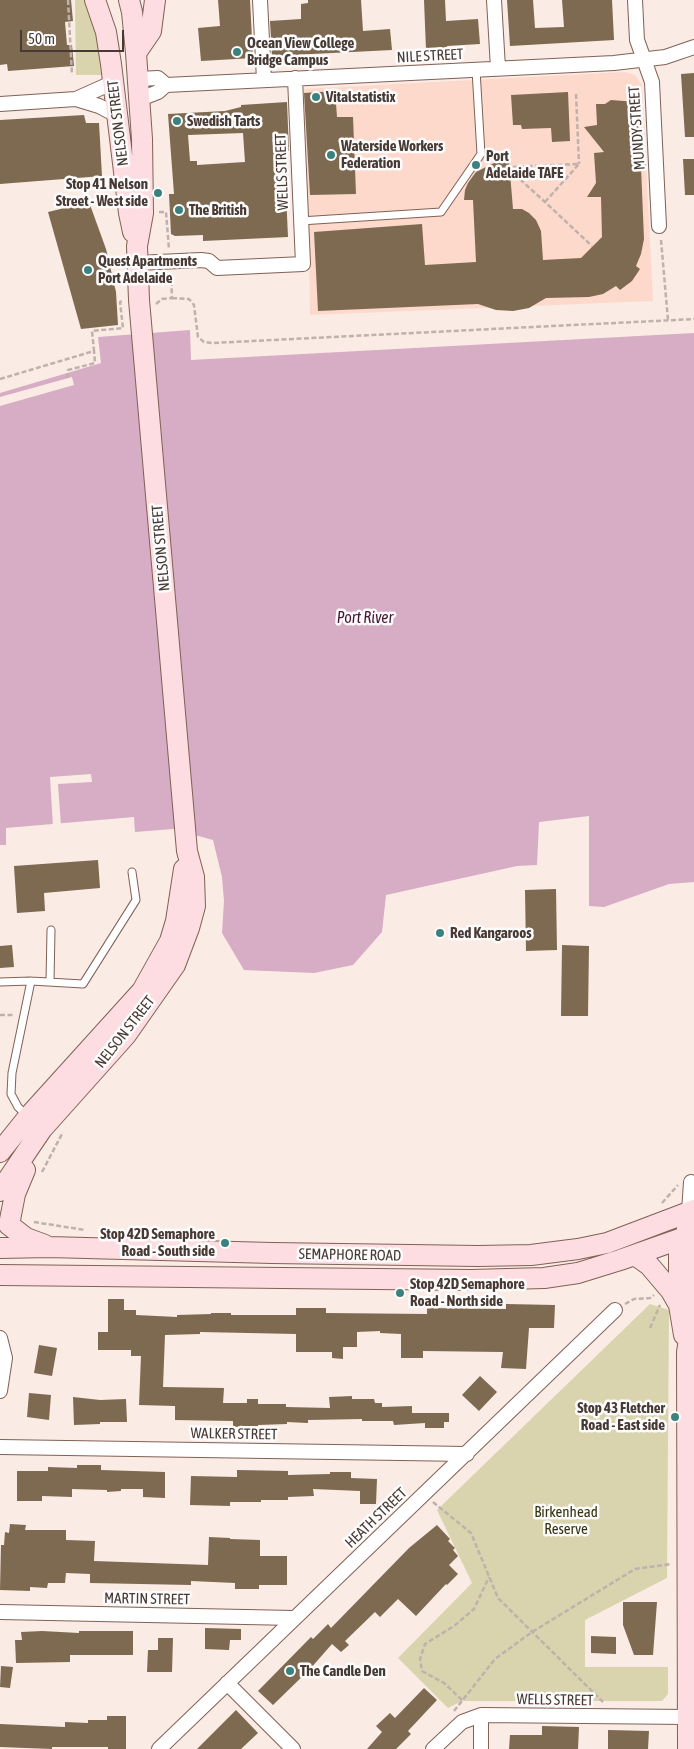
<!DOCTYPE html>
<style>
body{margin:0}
#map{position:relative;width:694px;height:1749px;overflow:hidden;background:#faebe5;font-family:"Asap Condensed",sans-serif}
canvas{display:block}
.scale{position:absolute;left:20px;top:30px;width:104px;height:22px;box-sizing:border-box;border:2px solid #473934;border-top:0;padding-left:6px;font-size:15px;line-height:18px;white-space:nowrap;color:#473934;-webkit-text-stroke:4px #fcfcfc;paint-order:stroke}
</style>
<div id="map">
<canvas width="694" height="1749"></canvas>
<div class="scale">50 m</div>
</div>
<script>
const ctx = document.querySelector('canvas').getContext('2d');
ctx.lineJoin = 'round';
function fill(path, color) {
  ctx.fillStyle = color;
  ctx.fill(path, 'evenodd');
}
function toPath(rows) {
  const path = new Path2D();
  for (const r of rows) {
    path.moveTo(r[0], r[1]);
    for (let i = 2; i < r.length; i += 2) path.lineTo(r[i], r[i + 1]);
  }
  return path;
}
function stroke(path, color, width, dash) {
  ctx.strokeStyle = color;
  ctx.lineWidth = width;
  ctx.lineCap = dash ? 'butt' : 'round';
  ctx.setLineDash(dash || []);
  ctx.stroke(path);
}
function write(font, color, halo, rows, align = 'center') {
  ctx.font = font + ' "Asap Condensed",sans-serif';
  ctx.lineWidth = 5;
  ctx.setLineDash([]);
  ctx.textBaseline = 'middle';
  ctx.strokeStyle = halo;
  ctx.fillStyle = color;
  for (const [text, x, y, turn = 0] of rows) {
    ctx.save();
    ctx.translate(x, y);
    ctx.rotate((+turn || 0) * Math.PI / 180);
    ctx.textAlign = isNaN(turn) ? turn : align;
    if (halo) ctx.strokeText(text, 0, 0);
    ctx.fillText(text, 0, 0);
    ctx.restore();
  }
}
fill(toPath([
 [625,72,635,75,642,85,653,301,310,315,309,241,302,89]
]), '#fcd9cb');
fill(toPath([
 [75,0,90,0,93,8,104,75,76,75],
 [650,1304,669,1310,667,1578,585,1620,585,1667,668,1667,668,1694,662,1701,462,1701,448,1708,398,1658,472,1583,437,1510]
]), '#d9d4ad');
fill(toPath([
 [190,330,191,360,694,333,694,882,669,884,604,907,589,906,589,816,539,822,537,865,517,866,386,895,382,932,353,965,314,973,244,970,222,933,224,901,222,877,213,840,173,829,135,832,134,817,6,828,6,845,0,845,0,393,101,363,98,337]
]), '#d7acc5');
fill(toPath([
 [72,377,74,385,0,406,0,397],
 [91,774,92,782,58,784,61,826,53,827,50,777]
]), '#faebe5');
fill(toPath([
 [0,0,71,0,73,21,65,22,67,45,72,45,74,66,8,71,7,64,0,65],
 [218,0,250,0,253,58,201,61,198,28,220,26],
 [308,0,361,0,363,31,390,29,392,50,272,56,270,21,301,19,301,4,308,3],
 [424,0,445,0,446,21,478,19,480,44,447,46,448,50,426,50],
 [507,0,533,0,535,28,564,27,562,0,612,0,614,40,510,46],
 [694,73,694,137,685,137,681,74],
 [335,91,337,117,353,117,356,194,310,195,304,93],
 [568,92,570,141,552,142,551,128,522,129,521,125,513,125,511,95],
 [611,100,637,102,640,150,644,150,646,167,641,167,644,239,641,254,636,266,640,269,632,281,620,290,616,286,603,294,589,297,546,298,529,308,513,311,496,310,478,304,318,311,314,232,422,224,425,265,476,262,473,200,464,200,465,190,468,183,476,172,494,163,509,161,513,209,522,209,529,213,536,220,541,231,543,260,581,258,602,237,601,197,587,197,596,183,594,153,604,152,584,127,597,125,596,104,605,104],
 [287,102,289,151,284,151,288,237,203,241,203,235,175,236,171,234,169,194,174,194,168,114,225,111,241,107,241,105],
 [243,133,245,162,197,165,197,161,190,161,188,135],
 [84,115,86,123,99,123,102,176,0,184,0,120],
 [683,159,694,159,694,195,685,195],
 [89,202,106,249,116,292,118,325,81,329,48,212],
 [98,860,100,888,44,893,45,911,17,913,14,866],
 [556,889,557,950,526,951,525,890],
 [12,945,14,967,0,968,0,946],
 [562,945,589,946,588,1016,561,1016],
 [108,1299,124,1299,124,1310,136,1310,136,1315,177,1317,177,1315,211,1314,211,1313,231,1313,231,1315,296,1315,296,1308,326,1308,326,1313,427,1314,427,1308,506,1309,506,1304,555,1305,554,1328,529,1328,526,1369,501,1368,503,1352,423,1351,423,1358,401,1358,401,1334,380,1333,380,1331,357,1332,357,1347,343,1347,343,1359,332,1358,332,1352,296,1352,296,1334,200,1332,200,1334,165,1335,163,1387,224,1388,223,1403,247,1403,247,1399,258,1399,258,1404,286,1404,286,1407,330,1408,329,1397,352,1396,352,1399,374,1399,375,1403,382,1403,382,1407,412,1406,412,1413,449,1413,449,1422,444,1422,444,1428,425,1428,425,1423,394,1425,393,1421,362,1421,362,1419,308,1420,308,1423,287,1422,287,1424,258,1425,258,1426,233,1427,233,1421,175,1420,175,1406,139,1405,141,1356,131,1356,131,1350,98,1350,98,1332,108,1332],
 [39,1345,57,1348,52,1376,34,1373],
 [480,1376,497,1392,479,1411,462,1395],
 [29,1393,51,1395,49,1420,27,1417],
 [73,1397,100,1400,126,1399,127,1422,100,1422,100,1424,74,1425],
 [77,1465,101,1465,101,1470,165,1472,165,1498,143,1497,143,1489,121,1489,121,1491,107,1492,107,1490,72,1489,72,1497,42,1496,42,1501,17,1501,17,1471,48,1471,48,1467,77,1468],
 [237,1470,288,1471,288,1475,330,1474,330,1472,351,1472,351,1478,377,1479,376,1504,360,1504,360,1491,313,1489,314,1496,288,1497,288,1500,261,1500,261,1502,230,1502,230,1506,190,1505,191,1476,237,1477],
 [10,1524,26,1525,25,1530,66,1530,66,1540,95,1541,94,1561,208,1565,209,1537,230,1538,230,1539,260,1540,260,1556,287,1556,287,1585,259,1585,259,1589,235,1589,235,1583,191,1581,191,1585,90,1583,90,1574,66,1573,65,1583,48,1583,47,1588,30,1587,30,1591,0,1590,1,1545,4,1545,5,1532,9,1533],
 [437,1525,450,1539,448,1541,455,1548,453,1550,458,1556,449,1565,458,1574,447,1585,446,1584,416,1616,398,1599,380,1617,375,1612,345,1641,349,1645,341,1652,332,1644,310,1669,273,1705,258,1691,311,1637,313,1639,328,1624,331,1628,409,1548],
 [623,1602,657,1602,653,1655,634,1655,623,1625],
 [205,1628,241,1629,241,1640,230,1640,229,1650,205,1649],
 [42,1631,79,1633,79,1631,133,1631,133,1655,70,1655,70,1662,16,1663,15,1640,22,1640,21,1632],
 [591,1636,616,1637,616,1654,591,1653],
 [158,1638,173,1638,172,1672,147,1672,148,1650,158,1650],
 [1,1666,13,1667,10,1688,0,1687],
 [424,1688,437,1700,408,1731,411,1734,396,1749,367,1749,382,1732,376,1726,390,1713,395,1718],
 [236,1710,258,1733,241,1749,197,1749],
 [107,1716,126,1716,126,1749,108,1749,108,1747,52,1747,52,1749,0,1747,0,1724,65,1727,65,1722,88,1723,88,1720,107,1720],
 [542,1726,579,1727,578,1749,509,1749,510,1735,542,1735],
 [608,1730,649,1731,648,1749,608,1749]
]), '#7e6951');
const lane = toPath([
 [300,221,441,212,481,154,476,70],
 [0,982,31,981,83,984,136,900,132,872],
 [50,982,51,930],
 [27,1116,18,1107,11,1094,12,1073,31,981]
]);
const street = toPath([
 [260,0,264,80],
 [494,0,498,68],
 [635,0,637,40,652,82,659,226],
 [139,79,158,78,166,85],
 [76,99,114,82],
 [140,99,158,92,166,85,614,63,665,57,694,47],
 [0,104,76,99,99,106,118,116],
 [137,263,201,260,209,261,217,268,303,264,295,78],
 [689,1212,691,1182],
 [0,1338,5,1358,0,1391],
 [0,1447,467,1454],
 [0,1612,294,1618],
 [227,1683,293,1749],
 [481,1715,481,1749],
 [159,1749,615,1310],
 [433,1749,462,1722,481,1715,688,1717]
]);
const secondary = toPath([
 [95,0,106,32,111,64,129,213,133,232],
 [136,53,151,31,155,0],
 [0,1152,28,1117,142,991,170,941,176,921,184,869],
 [25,1170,15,1194,9,1225,26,1238,45,1245],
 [0,1191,42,1129,126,1035,175,965,189,928,195,906,194,877,187,851,139,300,137,246,143,213,142,139,136,53,132,12,129,0],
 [686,1237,693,1249,694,1292],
 [0,1248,49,1247,272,1253,478,1256,531,1255,578,1249,607,1243,694,1210],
 [635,1255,649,1265,671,1291,679,1305],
 [0,1275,471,1280,544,1278,578,1273,620,1260,694,1234],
 [684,1335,679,1305,679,1249,686,1237,687,1228],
 [688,1749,687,1352,694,1308]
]);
stroke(lane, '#806155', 9);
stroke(street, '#806155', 16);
stroke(secondary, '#806155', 22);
stroke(toPath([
 [68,0,72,75],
 [576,94,579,164],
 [545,202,579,164,511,167,512,172,545,202,592,246],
 [159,212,166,212,169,249],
 [661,240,668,320],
 [172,298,189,299,194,305,198,337,204,342,212,343,694,319],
 [156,304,162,299,172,298,171,274],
 [67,378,68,370,95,363,94,351],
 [0,379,94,351,92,331,123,328,120,302,122,301],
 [0,1015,13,1015],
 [42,1172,63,1132],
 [662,1203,678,1185],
 [34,1222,85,1230],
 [625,1304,634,1299,650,1298,654,1295],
 [650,1328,660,1305],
 [433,1502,471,1533,498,1598,603,1702],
 [462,1700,444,1683,422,1671,420,1659,425,1644,454,1626,474,1609,489,1577],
 [454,1711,495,1659,532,1632,635,1569,671,1564]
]), '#c0b1ac', 2.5, [5, 2.5]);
stroke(lane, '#fff', 7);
stroke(street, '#fff', 14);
stroke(secondary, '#fddde2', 20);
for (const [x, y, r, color] of [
 [237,52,5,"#3b827e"],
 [316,97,5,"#3b827e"],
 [177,121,5,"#3b827e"],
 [331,155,5,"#3b827e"],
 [476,165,5,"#3b827e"],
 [158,193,5,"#3b827e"],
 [179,210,5,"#3b827e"],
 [88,270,5,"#3b827e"],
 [440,933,5,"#3b827e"],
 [225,1243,5,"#3b827e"],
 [400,1293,5,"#3b827e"],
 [675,1417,5,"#3b827e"],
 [290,1671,5,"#3b827e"]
]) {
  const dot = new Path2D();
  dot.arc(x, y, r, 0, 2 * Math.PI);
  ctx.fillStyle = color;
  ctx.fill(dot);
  stroke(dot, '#fcfcfc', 2);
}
write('bold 15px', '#473934', '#fcfcfc', [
 ["Ocean View College",247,43],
 ["Bridge Campus",247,60],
 ["Vitalstatistix",326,97],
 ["Swedish Tarts",187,121],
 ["Waterside Workers",341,146],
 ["Federation",341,163],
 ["Port",486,156],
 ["Adelaide TAFE",486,173],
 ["Stop 41 Nelson",148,184,"right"],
 ["Street - West side",148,201,"right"],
 ["The British",189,210],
 ["Quest Apartments",98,261],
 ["Port Adelaide",98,278],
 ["Red Kangaroos",450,933],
 ["Stop 42D Semaphore",215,1234,"right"],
 ["Road - South side",215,1251,"right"],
 ["Stop 42D Semaphore",410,1284],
 ["Road - North side",410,1301],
 ["Stop 43 Fletcher",665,1408,"right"],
 ["Road - East side",665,1425,"right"],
 ["The Candle Den",300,1671]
], 'left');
write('15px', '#473934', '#fcfcfc', [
 ["NILE STREET",430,56,-3],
 ["NELSON STREET",118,123,-97],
 ["MUNDY STREET",637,128,-94],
 ["WELLS STREET",282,172,-92],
 ["NELSON STREET",161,548,-95],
 ["NELSON STREET",125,1032,-52],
 ["SEMAPHORE ROAD",350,1255,1],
 ["WALKER STREET",234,1434,1],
 ["HEATH STREET",376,1518,-44],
 ["MARTIN STREET",147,1599,1],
 ["WELLS STREET",555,1700,1]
]);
write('15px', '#36310d', '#fcfcfc', [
 ["Birkenhead",566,1512],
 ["Reserve",566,1529]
]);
write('italic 16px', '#471437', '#fcfcfc', [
 ["Port River",365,618]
]);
</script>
